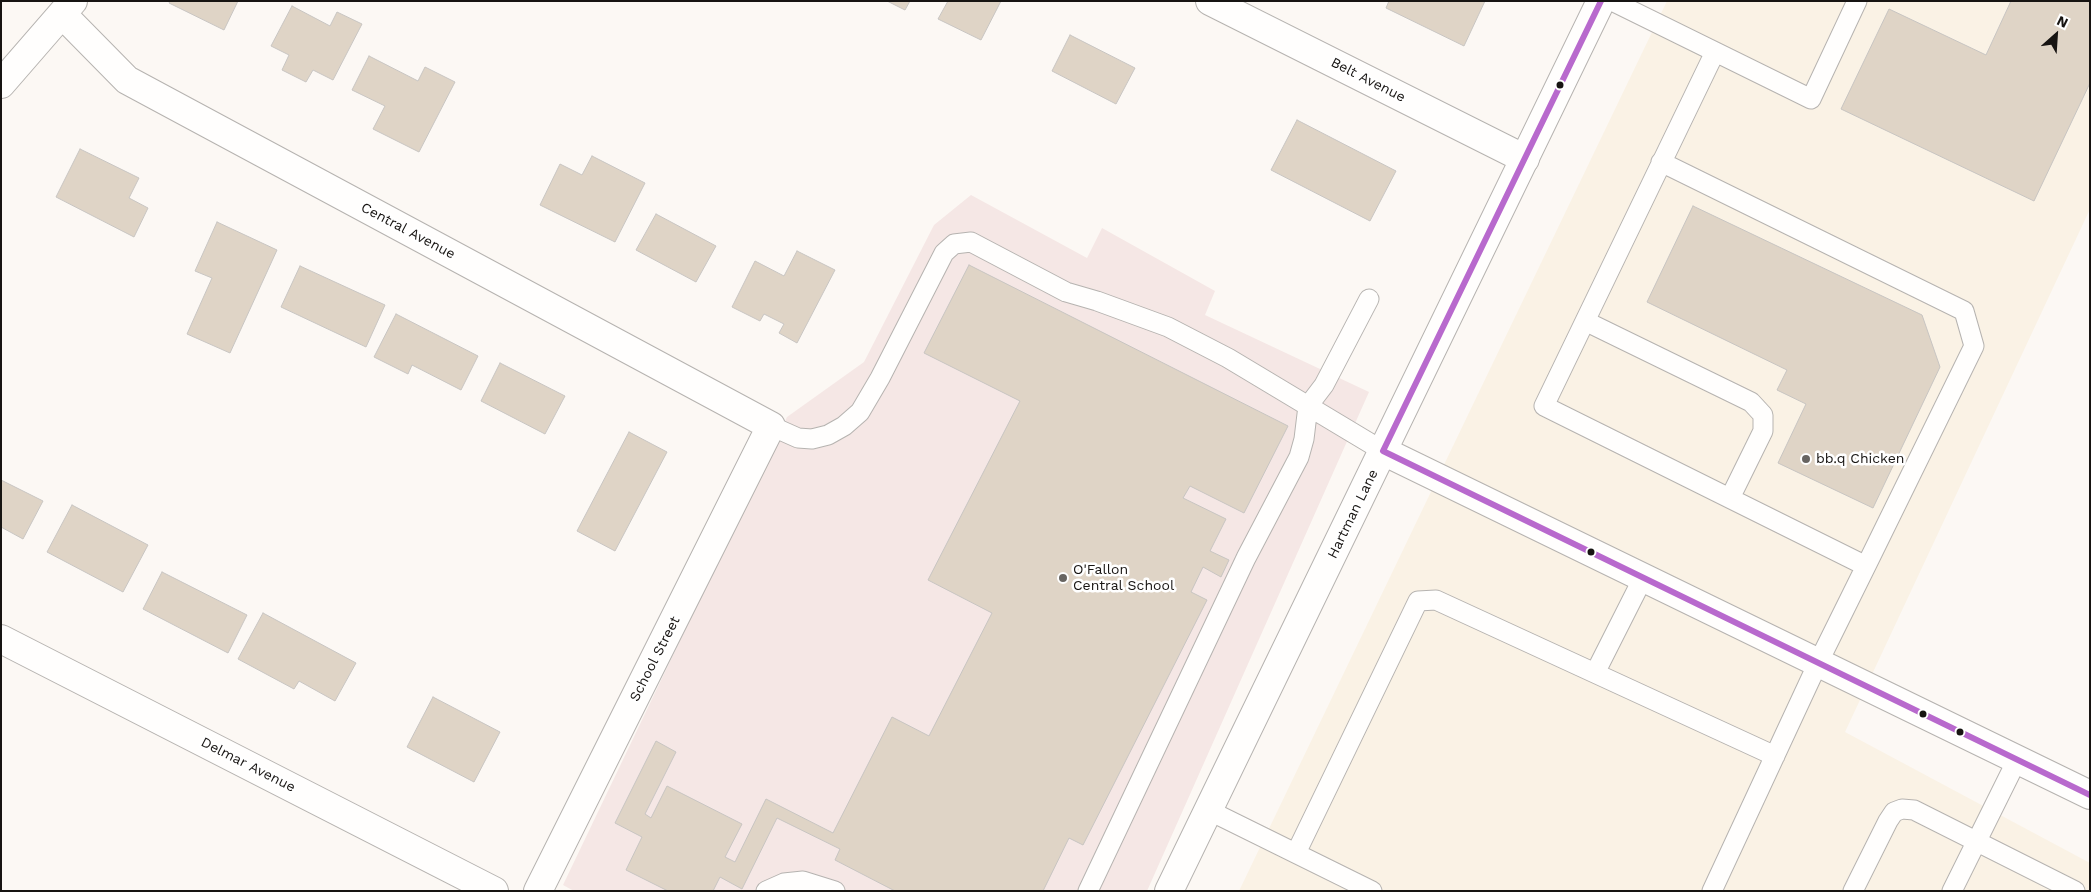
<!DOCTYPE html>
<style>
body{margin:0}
#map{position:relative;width:2091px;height:892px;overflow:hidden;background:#fcf8f4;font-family:"Work Sans",sans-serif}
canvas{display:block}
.frame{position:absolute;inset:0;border:2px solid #171412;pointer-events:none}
.north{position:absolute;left:2031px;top:10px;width:50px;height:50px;-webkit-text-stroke:4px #fff;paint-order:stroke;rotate:26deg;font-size:14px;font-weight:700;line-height:20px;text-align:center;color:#171412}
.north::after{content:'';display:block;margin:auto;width:18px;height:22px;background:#171412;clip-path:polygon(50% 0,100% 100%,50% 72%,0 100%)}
</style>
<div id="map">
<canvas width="2091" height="892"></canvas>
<div class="frame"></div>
<div class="north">N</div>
</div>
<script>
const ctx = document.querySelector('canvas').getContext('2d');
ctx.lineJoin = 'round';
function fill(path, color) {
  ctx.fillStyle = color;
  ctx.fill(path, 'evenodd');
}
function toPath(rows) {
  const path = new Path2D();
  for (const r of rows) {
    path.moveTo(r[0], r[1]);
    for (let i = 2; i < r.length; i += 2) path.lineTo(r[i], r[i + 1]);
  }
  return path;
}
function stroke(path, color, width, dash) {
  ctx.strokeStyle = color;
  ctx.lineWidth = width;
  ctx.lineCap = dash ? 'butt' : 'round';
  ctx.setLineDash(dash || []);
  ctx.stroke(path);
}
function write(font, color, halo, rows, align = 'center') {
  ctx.font = font + ' "Work Sans",sans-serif';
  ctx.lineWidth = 5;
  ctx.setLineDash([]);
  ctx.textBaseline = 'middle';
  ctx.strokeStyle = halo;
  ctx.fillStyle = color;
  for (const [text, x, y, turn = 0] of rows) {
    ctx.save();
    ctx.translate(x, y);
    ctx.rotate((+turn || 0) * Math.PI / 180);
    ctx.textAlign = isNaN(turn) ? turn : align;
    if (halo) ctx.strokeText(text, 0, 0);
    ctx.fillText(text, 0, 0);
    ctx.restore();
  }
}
fill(toPath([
 [1667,1,2090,1,2090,209,1845,732,2090,863,2090,891,1239,891]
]), '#faf2e5');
fill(toPath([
 [971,195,1087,258,1102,228,1215,291,1205,315,1369,392,1147,891,574,891,563,885,787,417,864,362,934,225]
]), '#f5e7e5');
const building = toPath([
 [170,1,238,1,224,30,169,3,170,1],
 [887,1,910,1,905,10,887,1],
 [948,1,1001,1,981,40,938,19,948,1],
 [1389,1,1485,1,1464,46,1386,8,1389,1],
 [2011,1,2090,1,2090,83,2034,201,1841,109,1889,9,1986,55,2011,1],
 [292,6,330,26,337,12,362,24,333,80,313,70,306,82,282,70,289,55,271,46,292,6],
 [1070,35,1135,68,1116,104,1052,71,1070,35],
 [369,56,418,81,425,67,455,82,419,152,373,129,385,106,352,90,369,56],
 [1297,120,1396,171,1370,221,1271,170,1297,120],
 [80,149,139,178,129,198,148,208,134,237,56,197,80,149],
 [592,156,645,183,615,242,540,205,560,164,582,175,592,156],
 [1693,206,1922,315,1940,367,1873,508,1778,463,1806,404,1777,390,1787,370,1647,302,1693,206],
 [656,214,716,246,696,282,636,250,656,214],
 [217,222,277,250,230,353,187,334,212,278,195,271,217,222],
 [797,251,835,270,797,343,779,333,784,324,764,314,760,321,732,307,755,261,784,276,797,251],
 [969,265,1288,426,1244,513,1190,486,1183,498,1226,519,1210,551,1229,560,1221,577,1203,567,1191,592,1207,600,1083,845,1069,838,1043,891,895,891,835,860,840,849,777,818,742,889,720,877,713,891,668,891,626,870,642,837,615,823,656,741,676,752,645,814,651,818,667,786,742,824,725,857,735,862,766,799,833,833,892,717,929,736,992,613,928,580,1020,401,924,353,969,265],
 [300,266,385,305,366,347,281,307,300,266],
 [396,314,478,356,461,390,412,365,408,374,374,357,396,314],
 [500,363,565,396,545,434,481,401,500,363],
 [629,432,667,452,615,551,577,531,629,432],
 [1,480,43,501,23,539,1,527,1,480],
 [72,505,148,545,123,592,47,552,72,505],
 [162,572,247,615,228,653,143,609,162,572],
 [263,613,356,663,335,701,299,681,294,689,238,659,263,613],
 [433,697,500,732,474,782,407,747,433,697]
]);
fill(building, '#dfd4c6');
stroke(building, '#c8c5c2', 1);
const service = toPath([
 [1612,1,1811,99,1857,1],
 [1661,162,1964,311,1974,346,1866,566],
 [1585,321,1751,402,1763,415,1763,431,1730,498],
 [771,426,798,438,812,439,828,435,844,426,860,412,880,378,944,253,954,244,971,242,1066,292,1097,301,1168,327,1228,358,1383,451],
 [1595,673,1643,578],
 [1208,810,1372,891],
 [1296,853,1418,601,1436,600,1775,756],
 [766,891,784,883,803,881,835,891],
 [1088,891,1246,558,1299,457,1304,439,1308,406,1324,385,1369,299],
 [1712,891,1818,663,1866,566,1544,406,1715,52],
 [1853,891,1888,821,1894,812,1902,809,1914,810,2075,891],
 [1952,891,2017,760]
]);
const minor = toPath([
 [1210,1,1525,159],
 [62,14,127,80,771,426,538,891],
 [1,84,73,1],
 [1,639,494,891]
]);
const tertiary = toPath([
 [1383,451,2090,795],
 [1169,891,1601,1]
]);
stroke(service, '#b6b3b0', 21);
stroke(minor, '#b6b3b0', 30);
stroke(tertiary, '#b6b3b0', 30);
stroke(service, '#fffefd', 19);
stroke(minor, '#fffefd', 28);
stroke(tertiary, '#fffefd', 28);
stroke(toPath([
 [1383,451,2090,795],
 [1383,451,1601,1]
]), '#b869cd', 6);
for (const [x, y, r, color] of [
 [1560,85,4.5,"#171412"],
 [1806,459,5,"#676461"],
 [1591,552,4.5,"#171412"],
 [1063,578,5,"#676461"],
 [1923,714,4.5,"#171412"],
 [1960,732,4.5,"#171412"]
]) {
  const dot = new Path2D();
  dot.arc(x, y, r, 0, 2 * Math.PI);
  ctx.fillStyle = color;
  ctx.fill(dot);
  stroke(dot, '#fff', 2);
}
write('14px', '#171412', '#fff', [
 ["Belt Avenue",1368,80,27],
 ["Central Avenue",408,231,28],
 ["Hartman Lane",1353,514,-64],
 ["School Street",655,659,-63],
 ["Delmar Avenue",248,765,27]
]);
write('14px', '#171412', '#fff', [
 ["bb.q Chicken",1816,459],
 ["O'Fallon",1073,570],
 ["Central School",1073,586]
], 'left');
</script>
